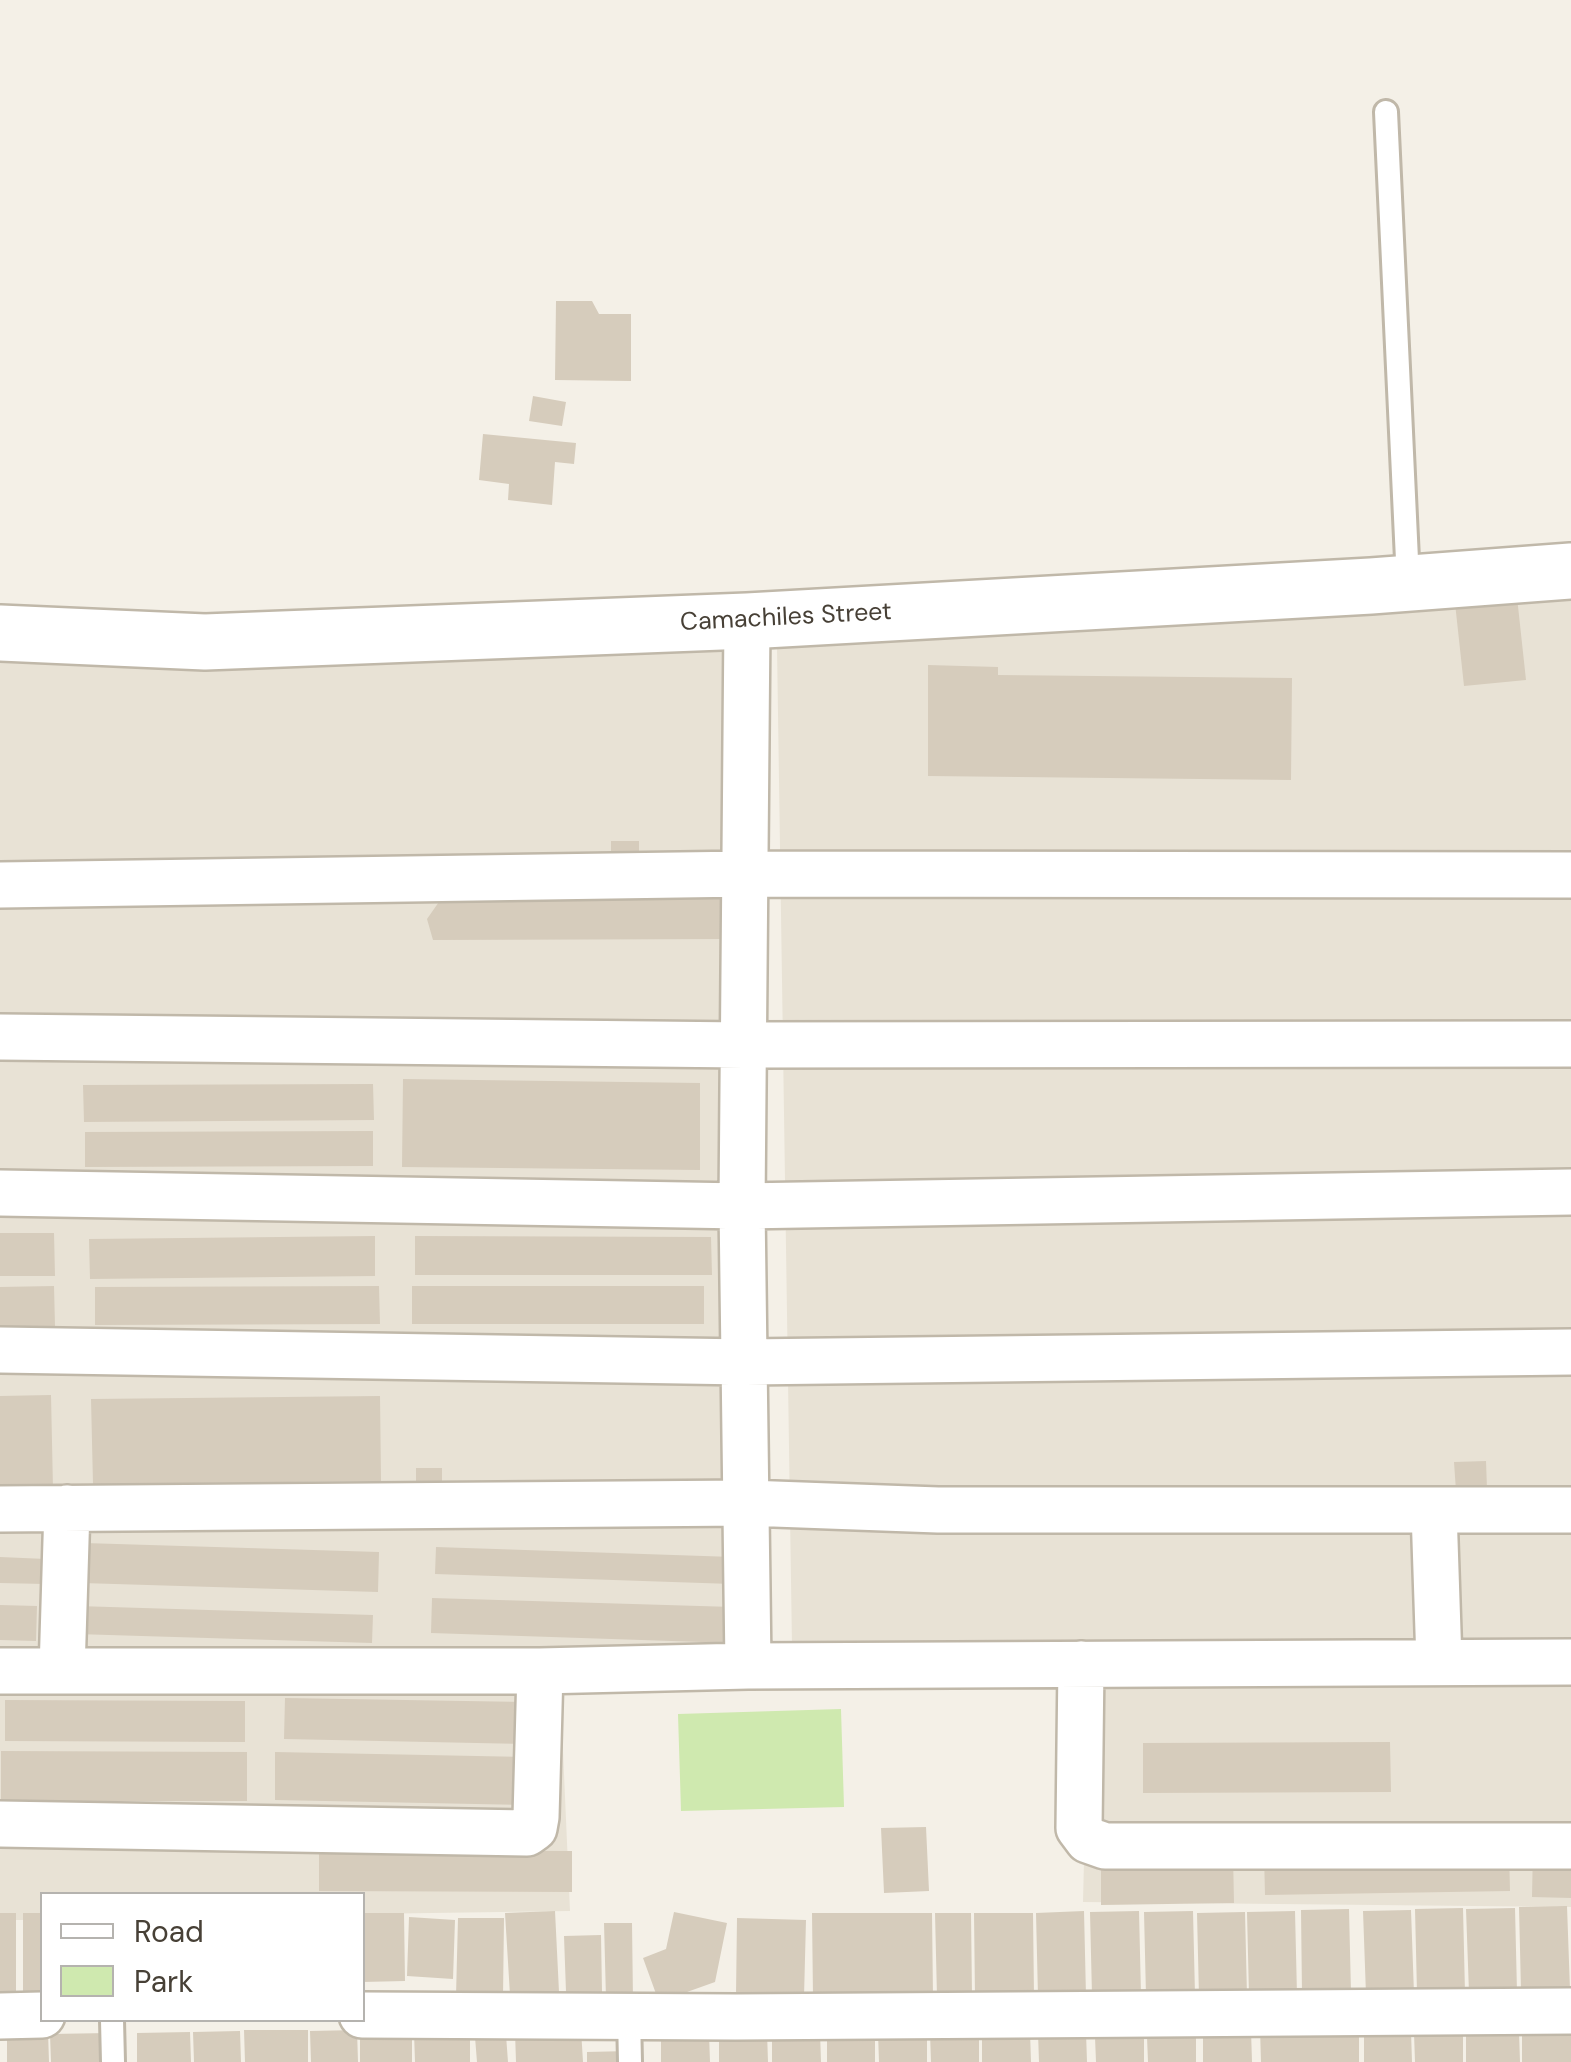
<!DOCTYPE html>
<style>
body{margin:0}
#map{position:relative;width:1571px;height:2062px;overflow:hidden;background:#f4f0e7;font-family:"DM Sans",sans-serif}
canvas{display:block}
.legend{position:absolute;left:40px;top:1892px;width:325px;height:130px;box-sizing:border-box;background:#fff;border:2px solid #b5b3af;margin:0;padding:12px 18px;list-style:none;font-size:30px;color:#474036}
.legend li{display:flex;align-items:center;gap:20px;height:50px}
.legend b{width:50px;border:2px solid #b5b3af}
</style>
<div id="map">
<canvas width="1571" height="2062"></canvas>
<ul class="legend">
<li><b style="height:12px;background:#fff"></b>Road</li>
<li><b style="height:28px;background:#cfe9af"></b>Park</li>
</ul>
</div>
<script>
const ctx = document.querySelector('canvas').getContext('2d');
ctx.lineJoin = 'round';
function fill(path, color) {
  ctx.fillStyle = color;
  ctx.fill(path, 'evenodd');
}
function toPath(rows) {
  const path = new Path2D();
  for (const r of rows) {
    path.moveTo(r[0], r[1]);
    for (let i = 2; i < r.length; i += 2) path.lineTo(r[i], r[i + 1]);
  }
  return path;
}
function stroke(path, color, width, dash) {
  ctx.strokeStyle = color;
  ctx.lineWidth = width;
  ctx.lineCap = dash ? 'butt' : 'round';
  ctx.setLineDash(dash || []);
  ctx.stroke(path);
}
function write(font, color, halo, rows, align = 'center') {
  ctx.font = font + ' "DM Sans",sans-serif';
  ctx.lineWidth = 8;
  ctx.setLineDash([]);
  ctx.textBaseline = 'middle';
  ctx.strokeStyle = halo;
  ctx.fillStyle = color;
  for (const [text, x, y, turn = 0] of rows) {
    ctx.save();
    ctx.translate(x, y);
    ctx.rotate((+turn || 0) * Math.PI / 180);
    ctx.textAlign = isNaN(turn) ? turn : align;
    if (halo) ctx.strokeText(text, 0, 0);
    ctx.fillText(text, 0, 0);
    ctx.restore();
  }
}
fill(toPath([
 [1571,595,1571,1907,1083,1902,1089,1654,792,1647,777,647],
 [724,645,736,1658,559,1660,570,1911,363,1914,362,1894,42,1894,42,1920,0,1920,0,646]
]), '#e8e2d5');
fill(toPath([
 [841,1709,844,1807,681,1811,678,1714]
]), '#cfe9af');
fill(toPath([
 [556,301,592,301,599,314,631,314,631,381,555,380],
 [533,396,566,402,562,426,529,421],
 [483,434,576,443,574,464,555,462,552,505,508,500,509,484,479,480],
 [1517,597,1526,680,1464,686,1455,603],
 [928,665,998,667,998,675,1292,678,1291,780,928,776],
 [611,841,639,841,639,864,611,864],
 [732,897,733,939,433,940,427,919,441,899],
 [403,1079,700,1083,700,1170,402,1167],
 [373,1084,374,1120,84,1122,83,1085],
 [373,1131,373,1166,85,1167,85,1132],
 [0,1233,54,1233,55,1276,0,1276],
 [375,1236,375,1276,90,1279,89,1239],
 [415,1236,711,1237,712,1275,415,1275],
 [54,1286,55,1326,0,1326,0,1287],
 [379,1286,380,1324,95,1325,95,1287],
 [412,1286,704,1286,704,1324,412,1324],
 [51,1395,53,1489,0,1490,0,1396],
 [380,1396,381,1481,93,1484,91,1399],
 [1486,1461,1487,1489,1456,1491,1454,1462],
 [416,1468,442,1468,442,1497,416,1497],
 [84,1543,379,1552,378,1592,82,1583],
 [436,1547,733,1557,732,1584,435,1574],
 [0,1557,46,1559,45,1584,0,1583],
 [432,1598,733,1607,732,1643,431,1633],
 [0,1605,37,1606,36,1641,0,1640],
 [77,1606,373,1615,372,1643,76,1634],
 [285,1698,526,1702,525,1744,284,1739],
 [5,1700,245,1701,245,1742,5,1741],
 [1390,1742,1391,1792,1143,1793,1143,1743],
 [1,1751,247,1752,247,1801,1,1801],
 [275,1752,527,1757,526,1805,275,1800],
 [926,1827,929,1891,884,1893,881,1828],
 [1533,1847,1571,1848,1571,1898,1532,1897],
 [319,1850,572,1851,572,1892,319,1891],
 [1509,1851,1510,1891,1265,1895,1264,1854],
 [1233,1854,1234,1903,1101,1905,1101,1856],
 [1567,1906,1570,1990,1521,1991,1519,1907],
 [1463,1908,1465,1993,1417,1993,1415,1909],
 [1515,1908,1517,1992,1469,1993,1466,1909],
 [1349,1909,1351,1993,1302,1995,1301,1910],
 [1411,1910,1414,1994,1366,1995,1363,1911],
 [555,1911,559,1992,510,1995,505,1913],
 [1084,1911,1086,1996,1038,1997,1036,1913],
 [1139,1911,1141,1995,1092,1996,1090,1912],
 [1193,1911,1195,1995,1146,1996,1144,1912],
 [1295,1911,1297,1995,1249,1996,1247,1912],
 [674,1912,727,1923,715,1982,659,2002,643,1958,666,1949],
 [1245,1912,1247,1996,1199,1997,1197,1913],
 [0,1913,16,1913,16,1996,0,1996],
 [23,1913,42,1913,42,1993,23,1993],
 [362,1913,404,1913,405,1981,362,1982],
 [812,1913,932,1913,933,1998,813,1998],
 [935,1913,971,1913,972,1996,937,1997],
 [974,1913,1033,1913,1034,1997,975,1998],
 [409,1917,455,1920,453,1979,407,1976],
 [458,1918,504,1918,503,1997,456,1996],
 [737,1918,806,1920,804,1997,736,1995],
 [604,1923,632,1923,633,2001,606,1999],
 [601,1935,602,1992,566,1992,564,1936],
 [1260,2028,1359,2032,1359,2062,1261,2062],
 [581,2029,583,2062,516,2062,515,2032],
 [244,2030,308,2030,308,2062,245,2062],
 [357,2030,358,2062,311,2062,310,2031],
 [1251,2030,1252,2062,1203,2062,1203,2031],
 [1466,2030,1519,2031,1520,2062,1466,2062],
 [48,2031,49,2062,7,2062,7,2032],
 [240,2031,241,2062,194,2062,193,2032],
 [360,2031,412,2031,412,2062,360,2062],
 [979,2031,979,2062,931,2062,930,2032],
 [1364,2031,1411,2031,1412,2062,1364,2062],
 [1522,2031,1571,2031,1571,2062,1522,2062],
 [190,2032,191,2062,137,2062,137,2033],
 [414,2032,470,2032,470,2062,415,2062],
 [767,2032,768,2062,719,2062,719,2033],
 [820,2032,821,2062,772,2062,772,2033],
 [927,2032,927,2062,879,2062,878,2033],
 [982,2032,1030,2032,1031,2062,982,2062],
 [1086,2032,1087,2062,1039,2062,1038,2033],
 [1463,2032,1463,2062,1415,2062,1414,2033],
 [109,2033,110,2062,51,2062,50,2034],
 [709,2033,710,2062,661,2062,661,2034],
 [875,2034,875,2062,827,2062,827,2035],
 [506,2035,508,2062,477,2062,475,2037],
 [1095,2037,1144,2037,1144,2062,1096,2062],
 [1147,2037,1196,2037,1196,2062,1148,2062],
 [629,2051,629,2062,587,2062,587,2052]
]), '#d6ccbc');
const service = toPath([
 [1386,112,1408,581],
 [629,2016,630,2062],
 [112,2020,113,2062]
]);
const minor = toPath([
 [747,621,742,1206,748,1666],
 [0,885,747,874,1571,875],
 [0,1037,744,1045,1571,1044],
 [0,1193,742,1206,1571,1192],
 [0,1350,746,1362,1571,1352],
 [0,1509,747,1503,938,1510,1571,1510],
 [1434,1510,1439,1662],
 [1081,1664,1079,1828,1088,1840,1105,1846,1571,1846],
 [0,1671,540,1671,748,1666,1571,1662],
 [62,1671,67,1508],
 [0,1824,527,1833,534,1828,536,1817,540,1671],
 [362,2015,736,2017,1571,2011],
 [0,2016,42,2015]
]);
const tertiary = toPath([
 [0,633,205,642,747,621,1371,586,1571,571]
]);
stroke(service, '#c0b8a9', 28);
stroke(minor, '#c0b8a9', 50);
stroke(tertiary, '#c0b8a9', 60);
stroke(service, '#fff', 22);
stroke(minor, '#fff', 45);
stroke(tertiary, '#fff', 55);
write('25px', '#474036', '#fff', [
 ["Camachiles Street",786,618,-3]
]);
</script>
